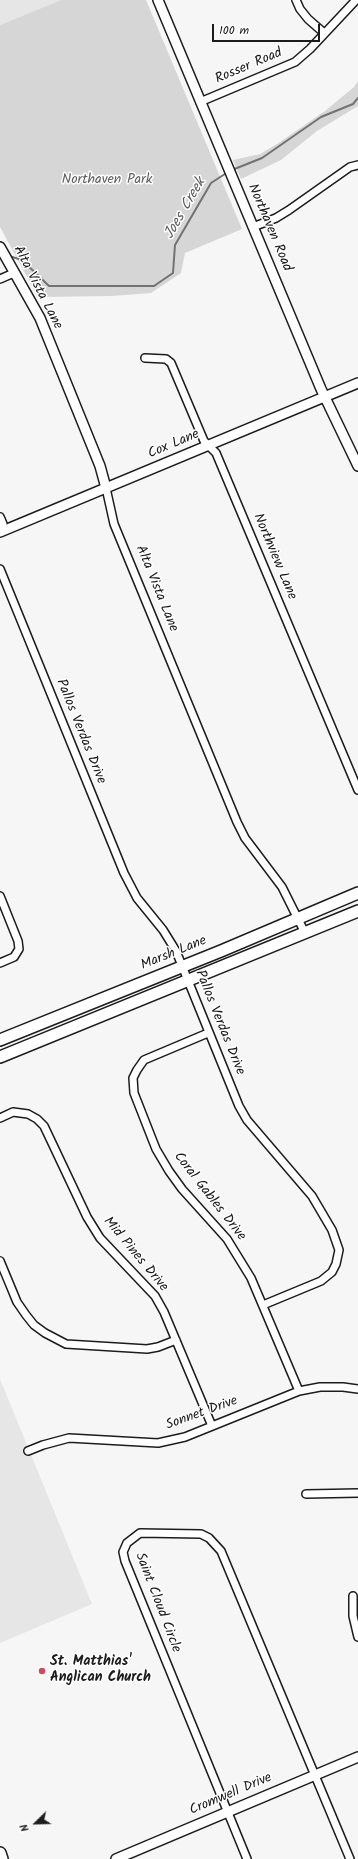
<!DOCTYPE html>
<style>
body{margin:0}
#map{position:relative;width:358px;height:1859px;overflow:hidden;background:#f6f6f6;font-family:Kalam,sans-serif}
canvas{display:block}
.north{position:absolute;left:16px;top:1803px;width:40px;height:40px;-webkit-text-stroke:3px #fff;paint-order:stroke;rotate:247deg;font-size:11px;font-weight:700;line-height:16px;text-align:center;color:#1c1c1c}
.north::after{content:'';display:block;margin:auto;width:14px;height:18px;background:#1c1c1c;clip-path:polygon(50% 0,100% 100%,50% 72%,0 100%)}
.scale{position:absolute;left:212px;top:24px;width:108px;height:18px;box-sizing:border-box;border:2px solid #1c1c1c;border-top:0;padding-left:5px;font-size:12px;line-height:14px;white-space:nowrap;color:#1c1c1c;-webkit-text-stroke:3px #fff;paint-order:stroke}
</style>
<div id="map">
<canvas width="358" height="1859"></canvas>
<div class="north">N</div>
<div class="scale">100 m</div>
</div>
<script>
const ctx = document.querySelector('canvas').getContext('2d');
ctx.lineJoin = 'round';
function fill(path, color) {
  ctx.fillStyle = color;
  ctx.fill(path, 'evenodd');
}
function toPath(rows) {
  const path = new Path2D();
  for (const r of rows) {
    path.moveTo(r[0], r[1]);
    for (let i = 2; i < r.length; i += 2) path.lineTo(r[i], r[i + 1]);
  }
  return path;
}
function stroke(path, color, width, dash) {
  ctx.strokeStyle = color;
  ctx.lineWidth = width;
  ctx.lineCap = dash ? 'butt' : 'round';
  ctx.setLineDash(dash || []);
  ctx.stroke(path);
}
function write(font, color, halo, rows, align = 'center') {
  ctx.font = font + ' Kalam,sans-serif';
  ctx.lineWidth = 3;
  ctx.setLineDash([]);
  ctx.textBaseline = 'middle';
  ctx.strokeStyle = halo;
  ctx.fillStyle = color;
  for (const [text, x, y, turn = 0] of rows) {
    ctx.save();
    ctx.translate(x, y);
    ctx.rotate((+turn || 0) * Math.PI / 180);
    ctx.textAlign = isNaN(turn) ? turn : align;
    if (halo) ctx.strokeText(text, 0, 0);
    ctx.fillText(text, 0, 0);
    ctx.restore();
  }
}
fill(toPath([
 [0,0,61,0,0,25],
 [0,1379,92,1604,0,1643]
]), '#e6e6e6');
fill(toPath([
 [61,0,146,0,242,229,185,253,181,273,151,293,112,296,38,297,0,227,0,25],
 [358,81,358,106,317,131,281,160,241,179,233,160,260,154,277,144,325,111,354,87]
]), '#d6d6d6');
stroke(toPath([
 [232,170,262,158,321,117,353,104,358,98],
 [9,256,22,260,49,286,154,286,173,273,175,245,211,183,228,172]
]), '#727272', 2);
const minor = toPath([
 [296,0,300,9,308,19,324,33],
 [200,102,295,62,310,49,356,0],
 [253,227,276,218,289,210,350,167,358,165],
 [0,279,14,273],
 [145,358,166,359,171,363,204,441,216,453,358,790],
 [106,488,114,524,237,822,245,838,282,887,305,933],
 [0,517,3,524,0,532],
 [0,569,124,873,137,898,163,930,176,951,239,1106,247,1120,312,1196,332,1230,339,1250,336,1264,332,1272,321,1281,263,1305],
 [0,896,18,941,19,949,14,957,0,963],
 [208,1033,144,1060,137,1070,133,1078,134,1093,156,1149,169,1171,182,1189,227,1239,251,1278,299,1391],
 [0,1118,13,1112,28,1114,37,1119,44,1126,87,1217,100,1238,155,1296,164,1312,212,1426],
 [0,1261,17,1302,26,1315,34,1325,45,1333,66,1344,147,1349,158,1347,176,1340],
 [28,1451,43,1445,69,1438,158,1443,185,1437,299,1391,320,1387,343,1387,358,1389],
 [306,1494,358,1493],
 [353,1596,353,1616,358,1637],
 [247,1859,125,1561,123,1552,127,1543,140,1533,201,1534,209,1538,221,1551,350,1859]
]);
const tertiary = toPath([
 [158,0,321,389,358,466],
 [0,247,40,318,100,466,106,488],
 [0,532,358,383],
 [116,1859,358,1757]
]);
const secondary = toPath([
 [0,1040,221,951,358,893],
 [0,1057,358,911],
 [0,1853,2,1859]
]);
stroke(minor, '#1c1c1c', 10);
stroke(tertiary, '#1c1c1c', 12);
stroke(secondary, '#1c1c1c', 14);
stroke(minor, '#fff', 7);
stroke(tertiary, '#fff', 9);
stroke(secondary, '#fff', 11);
for (const [x, y, r, color] of [
 [42,1671,4,"#d1495b"]
]) {
  const dot = new Path2D();
  dot.arc(x, y, r, 0, 2 * Math.PI);
  ctx.fillStyle = color;
  ctx.fill(dot);
  stroke(dot, '#fff', 1.5);
}
write('14px', '#1c1c1c', '#fff', [
 ["Rosser Road",249,67,-23],
 ["Northaven Road",269,228,67],
 ["Alta Vista Lane",37,288,63],
 ["Cox Lane",174,445,-23],
 ["Northview Lane",274,557,67],
 ["Alta Vista Lane",156,589,68],
 ["Pallos Verdas Drive",80,732,68],
 ["Marsh Lane",174,954,-22],
 ["Pallos Verdas Drive",219,1023,68],
 ["Coral Gables Drive",209,1197,52],
 ["Mid Pines Drive",135,1255,50],
 ["Sonnet Drive",202,1414,-20],
 ["Saint Cloud Circle",157,1603,69],
 ["Cromwell Drive",231,1795,-23]
]);
write('14px', '#5d5d5d', '#fff', [
 ["Northaven Park",107,181]
]);
write('bold 14px', '#1c1c1c', '#fff', [
 ["St. Matthias'",50,1663],
 ["Anglican Church",50,1679]
], 'left');
write('italic 15px', '#5d5d5d', '#fff', [
 ["Joes Creek",186,209,-60]
]);
</script>
